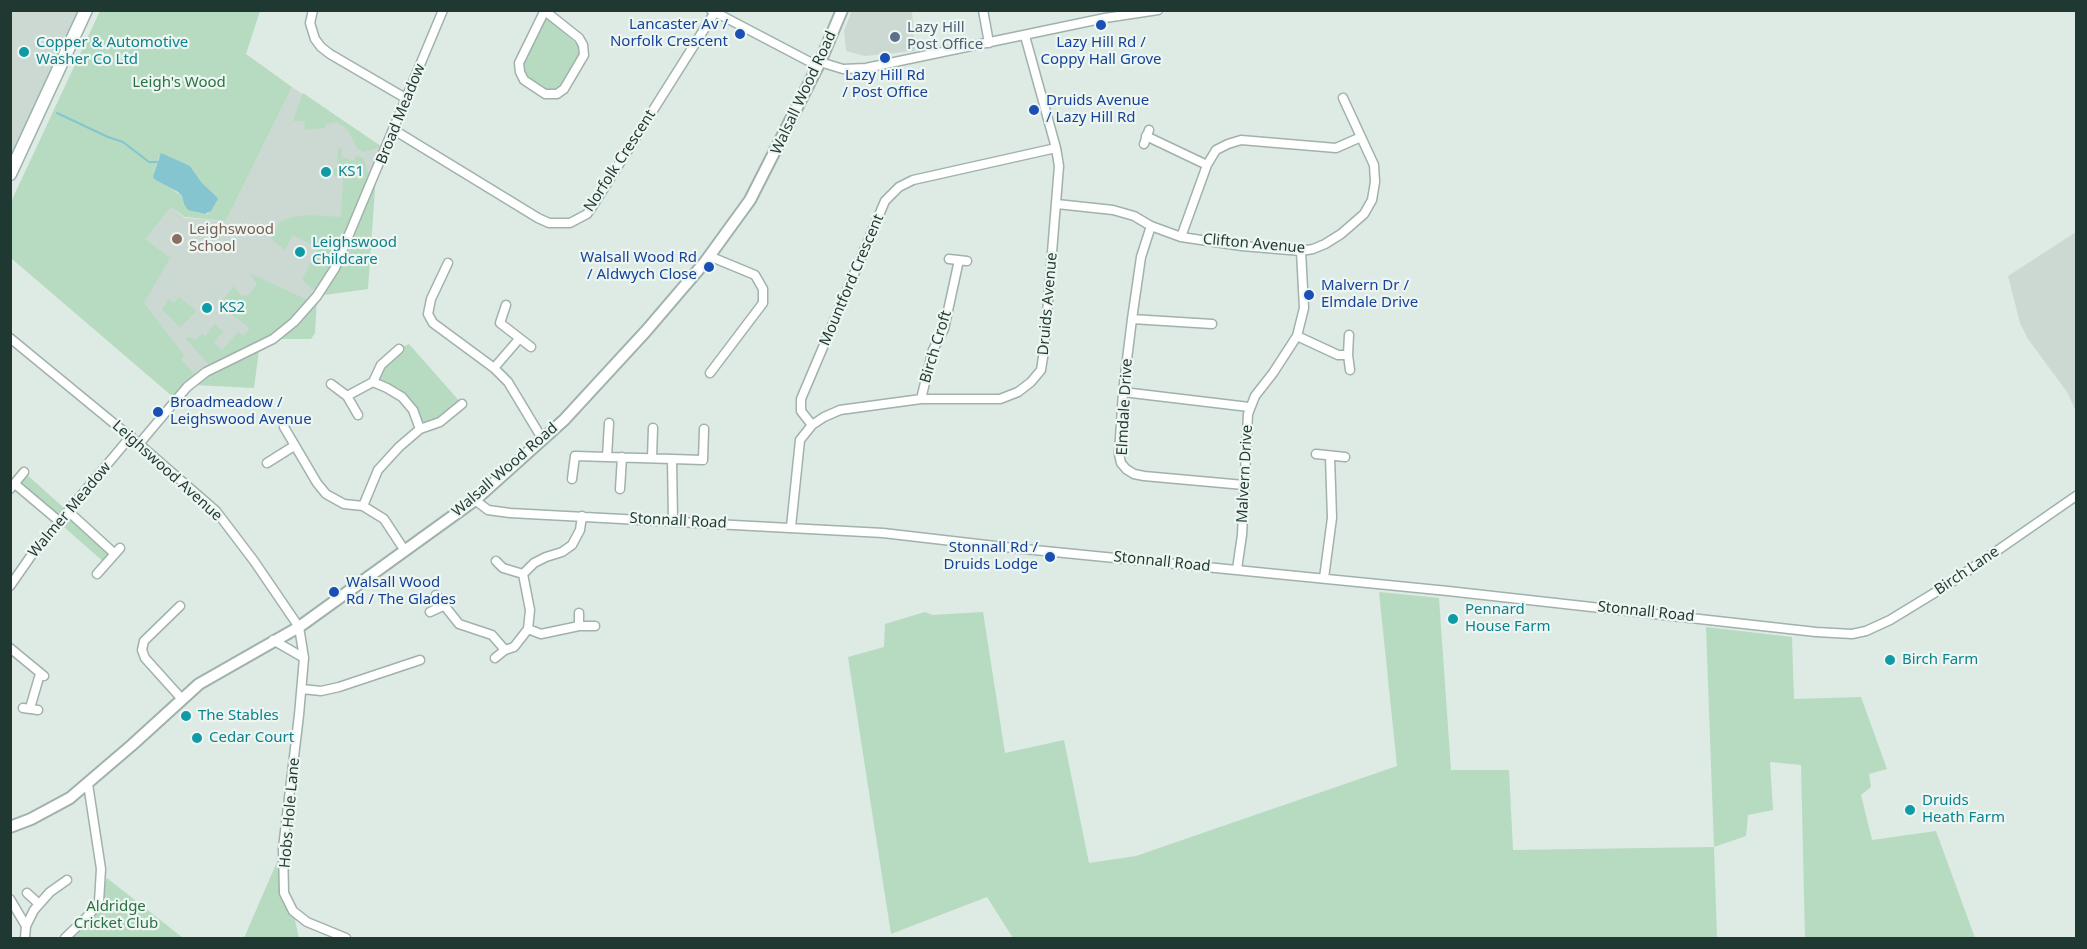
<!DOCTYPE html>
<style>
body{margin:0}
#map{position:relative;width:2087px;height:949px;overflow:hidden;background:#deeae4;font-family:"Noto Sans",sans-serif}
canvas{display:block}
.frame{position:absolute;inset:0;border:12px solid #1f3932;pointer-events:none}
</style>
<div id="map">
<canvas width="2087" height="949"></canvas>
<div class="frame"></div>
</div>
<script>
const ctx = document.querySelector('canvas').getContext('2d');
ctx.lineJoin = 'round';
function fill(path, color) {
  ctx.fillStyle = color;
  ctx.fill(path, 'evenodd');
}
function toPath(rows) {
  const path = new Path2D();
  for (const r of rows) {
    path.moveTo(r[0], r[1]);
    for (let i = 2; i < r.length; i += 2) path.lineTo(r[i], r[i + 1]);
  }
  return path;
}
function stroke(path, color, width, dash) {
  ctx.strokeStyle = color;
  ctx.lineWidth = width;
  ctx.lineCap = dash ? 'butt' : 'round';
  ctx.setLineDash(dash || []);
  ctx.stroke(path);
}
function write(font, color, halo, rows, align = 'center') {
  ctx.font = font + ' "Noto Sans",sans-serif';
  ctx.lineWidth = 4.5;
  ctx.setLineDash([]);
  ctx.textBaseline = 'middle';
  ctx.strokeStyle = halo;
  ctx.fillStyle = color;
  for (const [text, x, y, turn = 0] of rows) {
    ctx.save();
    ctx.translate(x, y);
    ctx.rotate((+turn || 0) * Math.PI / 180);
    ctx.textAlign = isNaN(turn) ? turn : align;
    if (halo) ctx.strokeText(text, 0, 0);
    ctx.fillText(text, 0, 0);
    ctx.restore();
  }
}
fill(toPath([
 [852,10,912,11,915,51,865,56,846,51,844,31],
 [11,11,80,11,11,160],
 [292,87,382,147,370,178,317,293,271,336,203,370,172,396,11,258,10,204,141,183,185,218,226,221],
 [2076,232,2076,411,2067,392,2028,339,2020,323,2008,276]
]), '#ccd9d3');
fill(toPath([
 [100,11,260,11,246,54,292,87,226,221,185,217,171,207,145,239,170,258,144,303,184,355,181,360,196,375,172,396,11,258,10,204],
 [159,157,190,166,202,183,216,196,208,214,199,213,184,204,182,196,153,176],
 [546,17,580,47,581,56,563,86,556,91,546,91,528,78,524,71,523,64],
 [303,93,382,147,363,152,357,148,348,130,337,122,327,124,324,128,304,130,305,121,293,121],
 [338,148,342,149,341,156,353,161,357,155,363,158,370,178,332,267,317,293,302,280,318,248,293,235,285,250,271,239,279,223,291,217,310,215,341,217,343,177,334,176,334,168,337,168],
 [376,175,368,289,317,296,315,333,311,339,273,339,317,296],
 [251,274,310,301,271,336,210,366,186,339,188,337,196,340,202,334,205,336,215,324,223,332,214,343,222,350,238,332,243,336,250,328,219,305,234,286,241,296,248,295,257,285],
 [179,297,196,311,184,324,179,327,162,309,169,299,174,303],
 [409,344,462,404,440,422,420,429,402,397,373,382,399,349],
 [259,350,254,388,194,385,206,375],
 [24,472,115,554,106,564,15,484],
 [1379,592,1439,598,1451,770,1509,770,1513,850,1714,847,1706,627,1792,637,1794,699,1861,697,1887,769,1869,774,1871,787,1861,795,1872,840,1936,831,1975,938,1805,938,1801,765,1770,762,1773,810,1748,815,1746,836,1714,847,1717,938,1013,938,987,897,891,934,848,657,884,647,885,624,925,612,932,615,983,612,1005,753,1064,740,1089,863,1136,856,1397,766],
 [283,848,284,893,293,911,299,938,244,938],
 [107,878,183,938,65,938,89,915]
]), '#b6dbc0');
fill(toPath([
 [161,153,190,166,202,183,216,196,218,199,211,211,205,214,188,210,184,204,182,196,178,192,154,179,153,176]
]), '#85c5d0');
stroke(toPath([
 [57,113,108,137,123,142,149,162,157,162]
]), '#85c5d0', 2);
const minor = toPath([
 [313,10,310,23,315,39,321,47,330,54,407,99],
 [711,10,812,63,820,62,843,69,866,68,1105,18,1158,10],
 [983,10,989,43],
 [545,11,579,38,583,45,584,55,564,89,557,94,545,94,524,80,520,72,519,63,545,10],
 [394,130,538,218,549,223,570,223,587,214,592,207,715,12],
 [1146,136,1207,165],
 [1144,144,1149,130],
 [1057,204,1113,210,1134,216,1151,226,1181,237,1242,246,1301,251,1313,249,1325,244,1341,234,1364,214,1372,200,1375,182,1374,165,1343,98],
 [1151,226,1141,257,1132,319,1123,392,1119,454,1121,463,1126,469,1134,474,1144,476,1244,485],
 [1181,237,1207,165,1216,150,1228,144,1241,140,1336,148,1361,137],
 [709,256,755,275,763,289,763,303,710,373],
 [949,259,967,261],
 [448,263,431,299,428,314,433,323,494,368,508,382,543,440],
 [506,305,500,323,531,347],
 [1132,319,1212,324],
 [1349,335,1348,355,1350,370],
 [1297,336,1338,355,1348,355],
 [10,338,139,444,216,511,254,561,299,627,304,658,299,715,283,848,284,893,293,911,307,922,346,938],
 [494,368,519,339],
 [373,382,381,365,399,349],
 [331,384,347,396,358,415],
 [1123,392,1249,407],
 [347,396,373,382,387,388,402,397,413,410,420,429],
 [921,399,933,350,944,329,959,260],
 [812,425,801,411,801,399,885,201,899,187,913,180,1056,148],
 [284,427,317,483,326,494,344,504,363,506,384,519,405,551],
 [139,444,187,387,206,372,273,339,294,322,317,296,335,268,443,10],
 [1316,454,1345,457],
 [607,457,609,423],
 [652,458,653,428],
 [672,459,703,460,704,429],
 [267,463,294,446],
 [572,479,575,456,672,459,673,521],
 [15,484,60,522],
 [10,489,24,472],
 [620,489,622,457],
 [475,500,488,510,510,513,883,533,1004,547,1448,591,1816,632,1852,634,1866,631,1890,620,1949,584,2076,496],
 [363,506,378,470,399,447,420,429,440,422,462,404],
 [69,512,115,554],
 [791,527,800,440,812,425,824,417,840,410,921,399,1000,399,1018,392,1031,382,1041,370,1044,351,1059,166,1056,148,1025,36],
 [496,561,503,568,523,574],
 [1237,569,1242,535,1248,414,1255,396,1273,373,1297,336,1304,308,1301,251],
 [97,574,120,548],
 [1324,578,1332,518,1330,456],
 [10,586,33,553,131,436],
 [436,595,459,624,492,635,505,650],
 [180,606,144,641,142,650,145,658,181,698],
 [430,612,443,606],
 [579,613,579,626],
 [528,629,541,634,579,626,595,626],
 [273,640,304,658],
 [10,648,44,676],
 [495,658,505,650,514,647,528,629,530,610,523,574,534,563,546,557,562,552,572,545,580,530,582,516],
 [302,689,321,691,339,687,420,660],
 [23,708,38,710],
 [30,708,40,674],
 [27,893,39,904],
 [10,899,26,926],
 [25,938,26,926,34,910,50,892,67,880],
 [65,938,89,915,99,902,101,869,88,784]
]);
const tertiary = toPath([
 [10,827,31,819,70,798,132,745,199,684,299,627,475,500,564,420,646,331,705,262,750,200,820,62,842,10]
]);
const secondary = toPath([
 [10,174,86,10]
]);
stroke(minor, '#a1b1ab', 11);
stroke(tertiary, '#a1b1ab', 14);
stroke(secondary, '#9db5ac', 15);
stroke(minor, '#fff', 8);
stroke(tertiary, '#fff', 10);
stroke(secondary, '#fff', 12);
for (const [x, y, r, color] of [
 [1101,25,6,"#1a4fb4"],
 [740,34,6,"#1a4fb4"],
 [895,37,6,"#5c6f8a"],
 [24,52,6,"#0f9aa8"],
 [885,58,6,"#1a4fb4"],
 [1034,110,6,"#1a4fb4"],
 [326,172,6,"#0f9aa8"],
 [177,239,6,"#8d6e63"],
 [300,252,6,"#0f9aa8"],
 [709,267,6,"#1a4fb4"],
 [1309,295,6,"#1a4fb4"],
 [207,308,6,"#0f9aa8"],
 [158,412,6,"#1a4fb4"],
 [1050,557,6,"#1a4fb4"],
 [334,592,6,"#1a4fb4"],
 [1453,619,6,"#0f9aa8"],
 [1890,660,6,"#0f9aa8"],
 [186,716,6,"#0f9aa8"],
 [197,738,6,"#0f9aa8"],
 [1910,810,6,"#0f9aa8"]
]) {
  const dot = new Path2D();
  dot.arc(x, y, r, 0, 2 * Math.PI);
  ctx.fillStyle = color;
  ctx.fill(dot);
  stroke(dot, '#eef6f2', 2);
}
write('15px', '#164399', '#eef6f2', [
 ["Lancaster Av /",728,25,"right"],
 ["Norfolk Crescent",728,42,"right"],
 ["Lazy Hill Rd /",1101,43,"center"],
 ["Coppy Hall Grove",1101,60,"center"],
 ["Lazy Hill Rd",885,76,"center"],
 ["/ Post Office",885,93,"center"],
 ["Druids Avenue",1046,101],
 ["/ Lazy Hill Rd",1046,118],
 ["Walsall Wood Rd",697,258,"right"],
 ["/ Aldwych Close",697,275,"right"],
 ["Malvern Dr /",1321,286],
 ["Elmdale Drive",1321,303],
 ["Broadmeadow /",170,403],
 ["Leighswood Avenue",170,420],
 ["Stonnall Rd /",1038,548,"right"],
 ["Druids Lodge",1038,565,"right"],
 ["Walsall Wood",346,583],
 ["Rd / The Glades",346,600]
], 'left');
write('15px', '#4e5e75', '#eef6f2', [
 ["Lazy Hill",907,28],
 ["Post Office",907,45]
], 'left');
write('15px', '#0d838f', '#eef6f2', [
 ["Copper & Automotive",36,43],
 ["Washer Co Ltd",36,60],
 ["KS1",338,172],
 ["Leighswood",312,243],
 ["Childcare",312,260],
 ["KS2",219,308],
 ["Pennard",1465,610],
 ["House Farm",1465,627],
 ["Birch Farm",1902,660],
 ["The Stables",198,716],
 ["Cedar Court",209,738],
 ["Druids",1922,801],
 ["Heath Farm",1922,818]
], 'left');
write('15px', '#2a7044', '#eef6f2', [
 ["Leigh's Wood",179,83],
 ["Aldridge",116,907],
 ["Cricket Club",116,924]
]);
write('15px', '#1f3932', '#eef6f2', [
 ["Walsall Wood Road",804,93,-65],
 ["Broad Meadow",401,114,-68],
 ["Norfolk Crescent",620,161,-57],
 ["Clifton Avenue",1254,244,5],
 ["Mountford Crescent",852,280,-67],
 ["Druids Avenue",1048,304,-85],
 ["Birch Croft",936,347,-73],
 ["Elmdale Drive",1125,407,-87],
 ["Walsall Wood Road",505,470,-41],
 ["Leighswood Avenue",167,471,42],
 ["Malvern Drive",1245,474,-87],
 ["Walmer Meadow",70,510,-50],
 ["Stonnall Road",678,521,3],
 ["Stonnall Road",1162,562,6],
 ["Birch Lane",1967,571,-34],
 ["Stonnall Road",1646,612,6],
 ["Hobs Hole Lane",290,813,-85]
]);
write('15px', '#785e54', '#eef6f2', [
 ["Leighswood",189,230],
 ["School",189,247]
], 'left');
</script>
